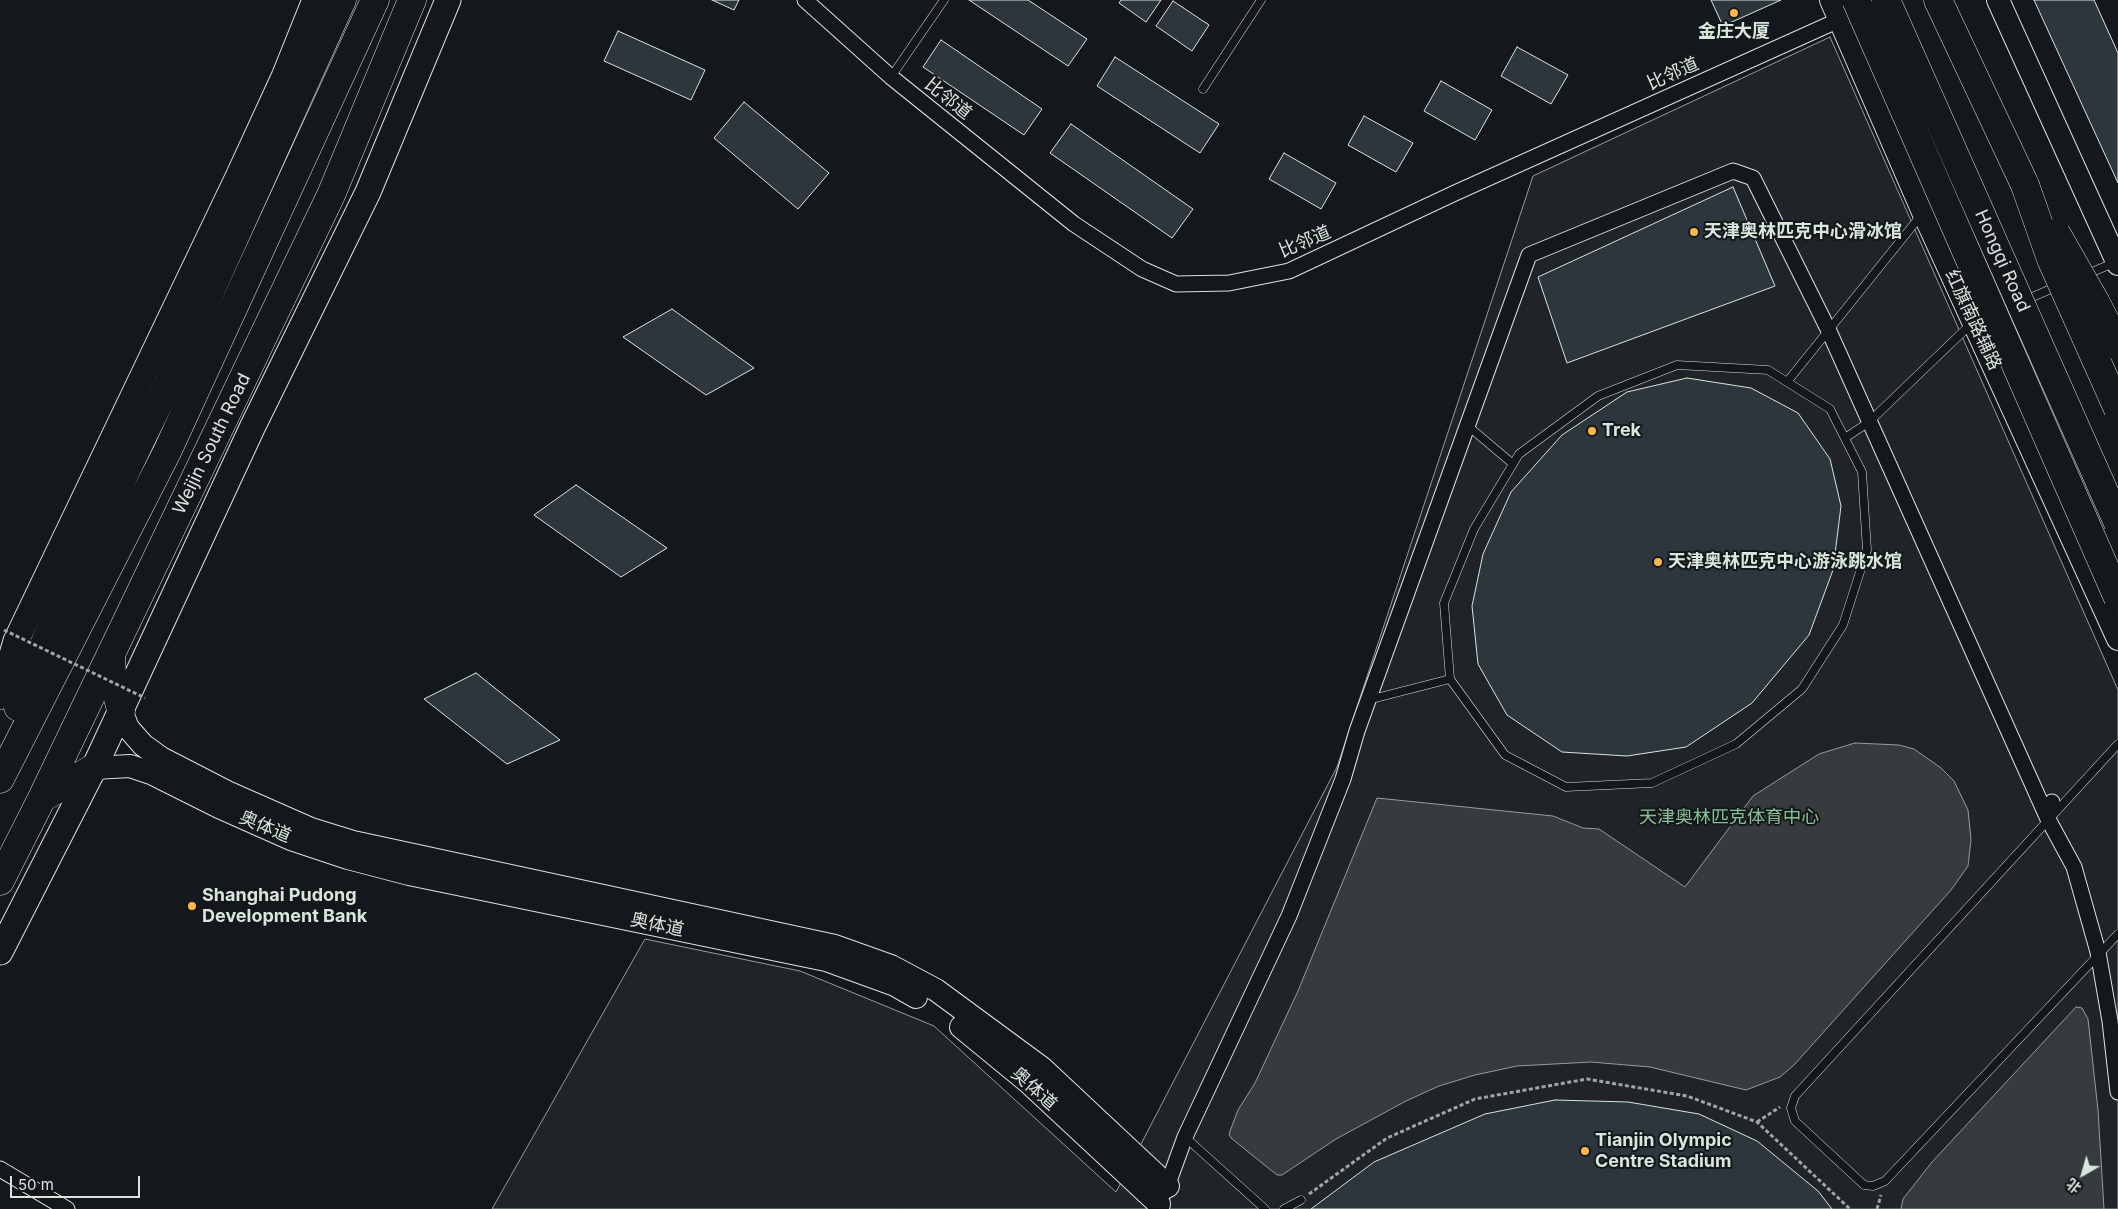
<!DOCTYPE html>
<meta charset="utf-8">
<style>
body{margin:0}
#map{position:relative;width:2118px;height:1209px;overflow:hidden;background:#14181c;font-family:Inter,"Noto Sans SC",sans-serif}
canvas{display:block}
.north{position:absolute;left:2058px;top:1149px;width:50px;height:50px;-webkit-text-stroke:4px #14181c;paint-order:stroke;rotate:218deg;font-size:14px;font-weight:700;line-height:20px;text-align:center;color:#d8e6dc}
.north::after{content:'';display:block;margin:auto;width:18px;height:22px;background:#d8e6dc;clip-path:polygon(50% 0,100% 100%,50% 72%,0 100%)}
.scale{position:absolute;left:10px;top:1176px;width:130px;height:22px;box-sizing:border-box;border:2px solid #d8e6dc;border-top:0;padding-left:6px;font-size:15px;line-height:18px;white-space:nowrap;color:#d8e6dc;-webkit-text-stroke:4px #14181c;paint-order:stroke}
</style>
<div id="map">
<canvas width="2118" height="1209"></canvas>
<div class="north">北</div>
<div class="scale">50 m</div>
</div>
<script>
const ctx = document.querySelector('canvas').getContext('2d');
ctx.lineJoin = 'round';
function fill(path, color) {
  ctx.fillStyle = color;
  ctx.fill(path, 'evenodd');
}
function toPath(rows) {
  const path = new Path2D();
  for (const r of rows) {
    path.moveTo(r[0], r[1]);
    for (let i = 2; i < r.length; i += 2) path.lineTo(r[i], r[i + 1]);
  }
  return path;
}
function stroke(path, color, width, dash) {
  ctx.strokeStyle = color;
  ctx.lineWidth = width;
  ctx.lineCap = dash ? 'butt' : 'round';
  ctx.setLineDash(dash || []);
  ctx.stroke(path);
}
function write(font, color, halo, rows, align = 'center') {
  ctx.font = font + ' Inter,"Noto Sans SC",sans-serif';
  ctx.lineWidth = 4;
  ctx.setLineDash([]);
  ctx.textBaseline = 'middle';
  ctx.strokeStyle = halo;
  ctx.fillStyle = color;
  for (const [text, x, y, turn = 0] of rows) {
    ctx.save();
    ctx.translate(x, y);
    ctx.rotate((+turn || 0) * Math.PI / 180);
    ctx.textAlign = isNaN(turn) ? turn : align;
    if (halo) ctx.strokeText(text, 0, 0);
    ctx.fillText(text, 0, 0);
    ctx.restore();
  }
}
const green = toPath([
 [1830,37,2118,690,2118,1209,492,1209,645,939,800,971,934,1026,1116,1192,1337,767,1533,176,1830,37]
]);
fill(green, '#202428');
stroke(green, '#939e99', 1);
const water = toPath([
 [1855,743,1899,745,1914,749,1941,768,1954,781,1968,810,1971,840,1968,866,1951,890,1794,1065,1780,1077,1746,1090,1650,1067,1591,1062,1517,1066,1475,1075,1439,1086,1406,1101,1336,1139,1282,1175,1277,1175,1231,1138,1229,1134,1238,1110,1255,1083,1298,991,1377,798,1553,816,1583,828,1599,829,1685,887,1753,796,1819,754,1855,743],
 [2076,1007,2082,1008,2088,1019,2098,1110,2104,1209,1901,1209,1903,1199,1932,1162,2076,1007]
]);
fill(water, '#363b3e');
stroke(water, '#939e99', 1);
const building = toPath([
 [712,0,739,0,734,10,712,0],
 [969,0,1028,0,1087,39,1068,66,969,0],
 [1121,0,1161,0,1146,22,1119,3,1121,0],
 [1711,0,1781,0,1723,26,1711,0],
 [2034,0,2094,0,2118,53,2118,183,2034,0],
 [1173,1,1209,25,1192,51,1156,26,1173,1],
 [618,31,705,70,691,100,604,61,618,31],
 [941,40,1042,109,1024,135,923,67,941,40],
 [1517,47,1568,75,1551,104,1501,76,1517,47],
 [1115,57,1219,124,1200,153,1097,86,1115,57],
 [1441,81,1492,110,1475,140,1424,111,1441,81],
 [744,102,829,173,798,209,714,138,744,102],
 [1364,116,1413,143,1396,172,1348,145,1364,116],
 [1071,124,1193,209,1172,238,1050,153,1071,124],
 [1284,153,1336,183,1321,209,1269,179,1284,153],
 [1733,187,1775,286,1567,363,1538,277,1733,187],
 [672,309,754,368,706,395,623,337,672,309],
 [1687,378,1751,388,1798,413,1830,459,1841,506,1833,570,1809,635,1752,703,1686,747,1627,756,1562,752,1507,715,1478,664,1472,606,1483,554,1511,492,1562,435,1627,392,1687,378],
 [576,485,667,548,621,577,534,515,576,485],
 [476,673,560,740,507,764,424,699,476,673],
 [1555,1100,1628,1102,1699,1114,1757,1141,1818,1191,1832,1209,1311,1209,1374,1162,1485,1114,1555,1100]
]);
fill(building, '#2c363c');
stroke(building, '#d8e6dc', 1);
const lane = toPath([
 [891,77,944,0],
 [1203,89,1261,0],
 [2085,275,2116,262],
 [1997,312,2058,286],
 [1787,382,1922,214],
 [1468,426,1513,464],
 [1845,438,1869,422,1971,324],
 [1368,700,1450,679,1444,603,1474,529,1519,454,1598,396,1677,365,1768,370,1830,409,1862,472,1867,550,1843,625,1802,689,1736,744,1652,783,1566,787,1505,755,1450,679],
 [2118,744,1795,1096,1791,1108,1795,1121,1864,1185,1873,1186,1885,1181,2118,934],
 [1185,1137,1265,1209],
 [1284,1209,1301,1200]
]);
const street = toPath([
 [805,0,891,77,1074,224,1142,269,1176,284,1229,283,1289,271,1455,193,1839,20],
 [2052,802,2048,819,2074,867,2098,952,2110,1021,2118,1092],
 [0,1169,67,1209],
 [1165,1192,1185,1137,1289,916,1343,779,1357,731,1529,255,1733,171,1753,178,1828,329,2048,819]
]);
const secondary = toPath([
 [1831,0,1923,212,2118,639],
 [1998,0,2118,264],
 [121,710,128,728,143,745,161,758,227,792,311,829,353,842,835,946,891,966,936,990,1042,1068,1168,1186],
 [94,768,130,766,151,773,219,807,291,839,348,858,409,874,826,960,895,985,916,997],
 [961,1027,1028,1082,1159,1204]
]);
const primary = toPath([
 [4,682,16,641,238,177,284,77,315,0],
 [0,952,94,768,252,428,368,192,448,0]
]);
const highway = toPath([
 [1938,0,2025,185],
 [111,654,112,675,121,710],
 [0,695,27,653],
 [18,707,62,602,169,382,342,0],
 [0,779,167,452,375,0],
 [42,798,94,768],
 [0,881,42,798,331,195,412,0]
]);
stroke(lane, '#d8e6dc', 9);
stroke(street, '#d8e6dc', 17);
stroke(secondary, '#d8e6dc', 24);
stroke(primary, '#d8e6dc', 27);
stroke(highway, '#d8e6dc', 29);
stroke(toPath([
 [1757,1122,1780,1107],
 [1309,1194,1387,1138,1475,1099,1587,1079,1687,1096,1757,1122,1850,1209],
 [1877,1209,1881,1195]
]), '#9da8a2', 3, [4, 2.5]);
stroke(lane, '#14181c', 8);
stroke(street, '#14181c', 15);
stroke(secondary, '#14181c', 22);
stroke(primary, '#14181c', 25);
stroke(highway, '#14181c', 28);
const highwayBridge = toPath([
 [1856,0,2118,598],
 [1886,0,2118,523],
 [2025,185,2051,259,2118,409],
 [2056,233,2096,303,2118,346]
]);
stroke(highwayBridge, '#d8e6dc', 29, []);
stroke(toPath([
 [4,630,145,698]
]), '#9da8a2', 3, [4, 2.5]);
stroke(highwayBridge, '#14181c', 28);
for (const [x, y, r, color] of [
 [1734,13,5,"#ffb74d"],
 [1694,232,5,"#ffb74d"],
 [1592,431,5,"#ffb74d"],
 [1658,562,5,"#ffb74d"],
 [192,906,5,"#ffb74d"],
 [1585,1151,5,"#ffb74d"]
]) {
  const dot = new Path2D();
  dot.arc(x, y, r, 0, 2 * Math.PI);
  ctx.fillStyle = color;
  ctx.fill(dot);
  stroke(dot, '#14181c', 2);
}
write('bold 18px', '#d8e6dc', '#14181c', [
 ["金庄大厦",1734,32,"center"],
 ["天津奥林匹克中心滑冰馆",1704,232],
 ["Trek",1602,431],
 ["天津奥林匹克中心游泳跳水馆",1668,562],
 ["Shanghai Pudong",202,896],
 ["Development Bank",202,917],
 ["Tianjin Olympic",1595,1141],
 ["Centre Stadium",1595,1162]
], 'left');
write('18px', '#d8e6dc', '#14181c', [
 ["比邻道",1673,74,-24],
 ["比邻道",948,99,39],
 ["比邻道",1305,242,-23],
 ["Hongqi Road",2002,261,66],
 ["红旗南路辅路",1973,320,65],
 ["Weijin South Road",212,444,-64],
 ["奥体道",265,827,23],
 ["奥体道",657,925,12],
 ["奥体道",1034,1089,42]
]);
write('18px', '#8ac095', '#14181c', [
 ["天津奥林匹克体育中心",1729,818]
]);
</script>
